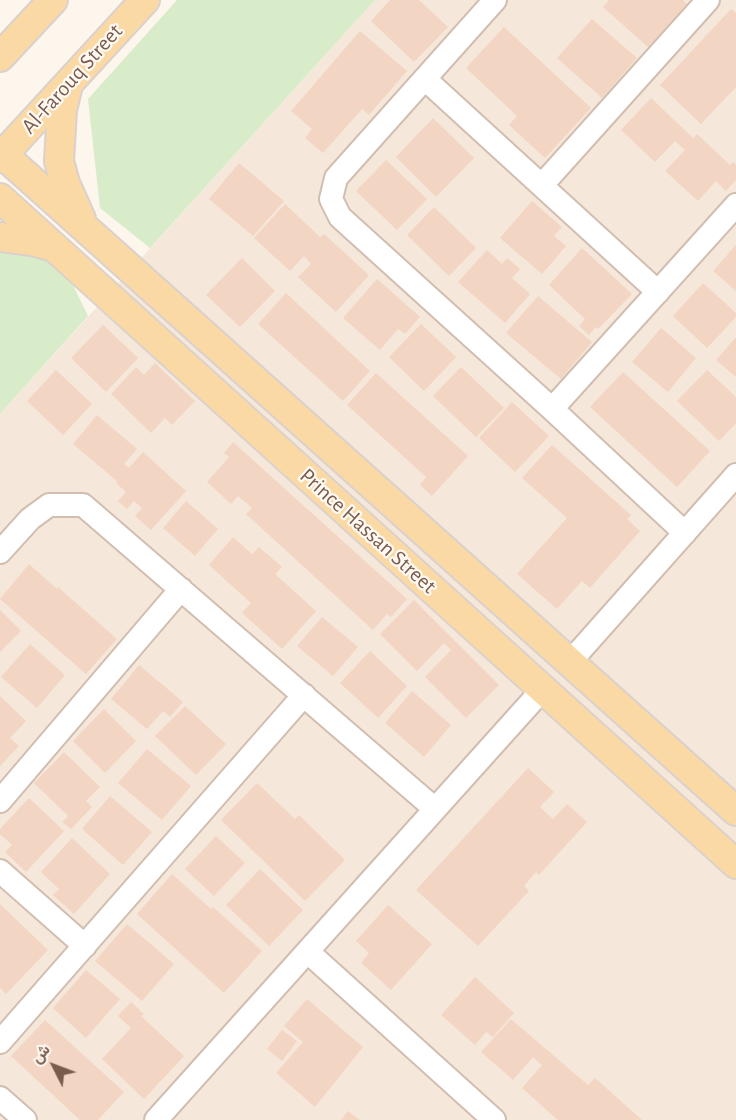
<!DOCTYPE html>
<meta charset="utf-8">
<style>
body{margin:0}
#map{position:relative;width:736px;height:1120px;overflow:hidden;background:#fdf6ec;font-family:"Alegreya Sans",Vazirmatn,sans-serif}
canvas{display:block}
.north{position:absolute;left:24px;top:1036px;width:60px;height:60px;-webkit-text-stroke:4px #fffaf3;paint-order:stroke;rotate:312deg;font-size:16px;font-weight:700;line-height:24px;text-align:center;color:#7a5c4d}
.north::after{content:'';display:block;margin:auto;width:21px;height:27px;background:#7a5c4d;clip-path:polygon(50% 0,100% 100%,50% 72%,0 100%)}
</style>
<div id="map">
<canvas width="736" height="1120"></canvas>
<div class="north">ش</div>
</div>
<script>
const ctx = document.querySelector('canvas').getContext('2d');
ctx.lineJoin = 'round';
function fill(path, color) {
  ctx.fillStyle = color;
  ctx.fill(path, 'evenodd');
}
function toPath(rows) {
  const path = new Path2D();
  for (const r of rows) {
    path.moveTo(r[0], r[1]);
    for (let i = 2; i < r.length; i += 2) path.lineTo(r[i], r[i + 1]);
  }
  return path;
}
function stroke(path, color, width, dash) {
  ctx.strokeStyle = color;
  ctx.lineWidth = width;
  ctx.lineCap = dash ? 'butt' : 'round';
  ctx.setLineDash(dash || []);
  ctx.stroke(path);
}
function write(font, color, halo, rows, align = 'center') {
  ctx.font = font + ' "Alegreya Sans",sans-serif';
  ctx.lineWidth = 4.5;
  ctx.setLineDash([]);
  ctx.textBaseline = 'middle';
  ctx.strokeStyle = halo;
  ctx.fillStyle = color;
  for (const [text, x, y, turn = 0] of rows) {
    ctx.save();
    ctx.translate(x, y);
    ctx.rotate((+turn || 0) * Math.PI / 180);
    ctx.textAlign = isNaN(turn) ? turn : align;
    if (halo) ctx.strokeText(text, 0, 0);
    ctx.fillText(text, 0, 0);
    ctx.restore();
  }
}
fill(toPath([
 [375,0,736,0,736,1120,0,1120,0,414]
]), '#f5e8da');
fill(toPath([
 [177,0,375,0,150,248,100,208,88,99],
 [55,248,88,316,0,414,0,253]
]), '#d8ecc9');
fill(toPath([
 [390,0,419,0,448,27,414,62,371,21],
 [609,0,683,0,687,4,649,48,603,7],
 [731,9,736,13,736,87,701,124,660,85],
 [592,19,637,58,602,98,557,58],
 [504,27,591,108,545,158,509,125,517,116,466,68],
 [360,31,407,71,369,115,362,109,323,153,305,138,312,129,291,111],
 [651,98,693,138,697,134,730,165,733,162,736,165,736,180,726,191,716,181,698,201,665,171,685,150,675,141,655,162,621,130],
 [433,118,474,158,436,197,396,157],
 [386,160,427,199,397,230,356,191],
 [239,163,284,201,253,236,209,199],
 [532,201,562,227,554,236,566,246,542,274,500,238],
 [285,204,320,237,324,234,369,275,336,312,298,277,311,264,304,256,290,271,254,238],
 [434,207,476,248,449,276,407,235],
 [736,245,736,291,713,271],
 [582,248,632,294,598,329,596,327,589,335,579,326,585,319,549,285],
 [487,250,502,264,507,258,520,269,512,278,530,294,505,323,458,282],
 [242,258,275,291,240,327,206,295],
 [377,279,420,317,405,334,398,329,380,350,343,318],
 [703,283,736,313,736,317,707,348,673,316],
 [286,293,370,371,343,401,258,324],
 [538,296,592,342,561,379,506,333],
 [421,324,456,357,424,391,389,357],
 [103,325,138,358,106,392,71,358],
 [661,328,696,358,668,392,632,362],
 [736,337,736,377,716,360],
 [155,363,195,401,172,425,165,418,151,433,111,394,136,367,144,375],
 [461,367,504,408,476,437,433,396],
 [56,370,92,404,63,435,27,401],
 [707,370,736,397,736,423,719,441,677,401],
 [623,372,710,451,677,487,590,407],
 [376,373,468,456,432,496,420,485,426,477,347,405],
 [512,402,549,436,515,472,479,438],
 [97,415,137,449,124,464,129,468,143,452,186,491,151,530,135,516,142,508,134,501,127,509,118,501,126,492,116,483,117,481,73,444],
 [233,442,407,599,391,617,387,614,373,630,246,514,252,508,238,496,231,504,207,482,229,457,224,453],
 [552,445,631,515,627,519,640,531,590,588,582,581,557,609,517,574,567,518,522,478],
 [186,501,218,529,195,556,163,528],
 [233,537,252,554,259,547,282,567,275,574,316,611,282,649,242,613,251,603,209,565],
 [29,564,57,589,58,587,117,639,86,674,0,599],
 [414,600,499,685,466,718,425,677,451,650,444,643,417,671,380,634],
 [0,610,21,631,0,652],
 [322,617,358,647,333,676,297,646],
 [30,644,65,675,37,708,1,677],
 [370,651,407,686,378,718,340,683],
 [139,665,183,702,170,717,163,711,147,729,111,699],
 [412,691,451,725,424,757,385,723],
 [0,696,26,721,10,738,19,746,0,766],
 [185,706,226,744,196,775,155,736],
 [104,709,136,741,105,773,73,741],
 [147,749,191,786,162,820,118,783],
 [64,752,100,787,86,801,92,807,71,829,62,822,68,816,34,783],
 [528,768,554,792,540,807,553,819,567,804,587,822,539,875,536,872,524,886,529,891,478,946,416,890],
 [257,783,295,819,299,815,345,860,305,901,221,820],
 [110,796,152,832,123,865,82,829],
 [29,798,64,831,26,872,5,852,12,845,0,834,0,829],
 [216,836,245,863,214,896,185,869],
 [72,838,110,874,74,914,53,895,59,889,41,872],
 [260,869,303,910,269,946,226,905],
 [172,874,211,909,213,907,262,951,224,993,137,914],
 [0,904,48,950,6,994,0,988],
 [388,905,432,944,391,990,361,963,369,953,356,941],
 [127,924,174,964,142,1001,95,961],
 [86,970,120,999,86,1038,53,1008],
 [475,977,514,1013,493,1037,486,1032,475,1045,441,1015],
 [307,999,363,1047,315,1107,276,1073,303,1042,284,1026],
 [131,1002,144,1014,141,1016,184,1056,144,1099,102,1059,131,1028,118,1016],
 [511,1019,588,1085,595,1078,642,1120,558,1120,522,1088,542,1065,533,1057,513,1080,481,1052],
 [45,1020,124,1092,98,1120,80,1120,11,1056],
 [282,1030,297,1041,282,1061,267,1049],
 [348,1111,360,1120,341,1120]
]), '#f3d5c3');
const minor = toPath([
 [495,0,336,178,331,199,340,217,552,409,685,533],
 [425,79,658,292],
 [542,185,708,0],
 [552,409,736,205],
 [0,552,30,519,49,505,83,505,435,809],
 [570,662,736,475],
 [0,801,181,589],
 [0,871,85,946],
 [308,952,494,1120],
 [0,1042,304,695],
 [0,1098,25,1120],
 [156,1120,543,689]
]);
const major = toPath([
 [0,57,53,0],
 [68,85,62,110,59,161,65,183,81,219],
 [0,152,736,811],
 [0,158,145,0],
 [0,198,736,864],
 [0,237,32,241,54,247]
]);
stroke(minor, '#d1beb0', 26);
stroke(major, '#dad1cd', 32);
stroke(minor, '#fff', 22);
stroke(major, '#fbd9a5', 28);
write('22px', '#7a5c4d', '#fffaf3', [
 ["Al-Farouq Street",72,79,-48],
 ["Prince Hassan Street",368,531,42]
]);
</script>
